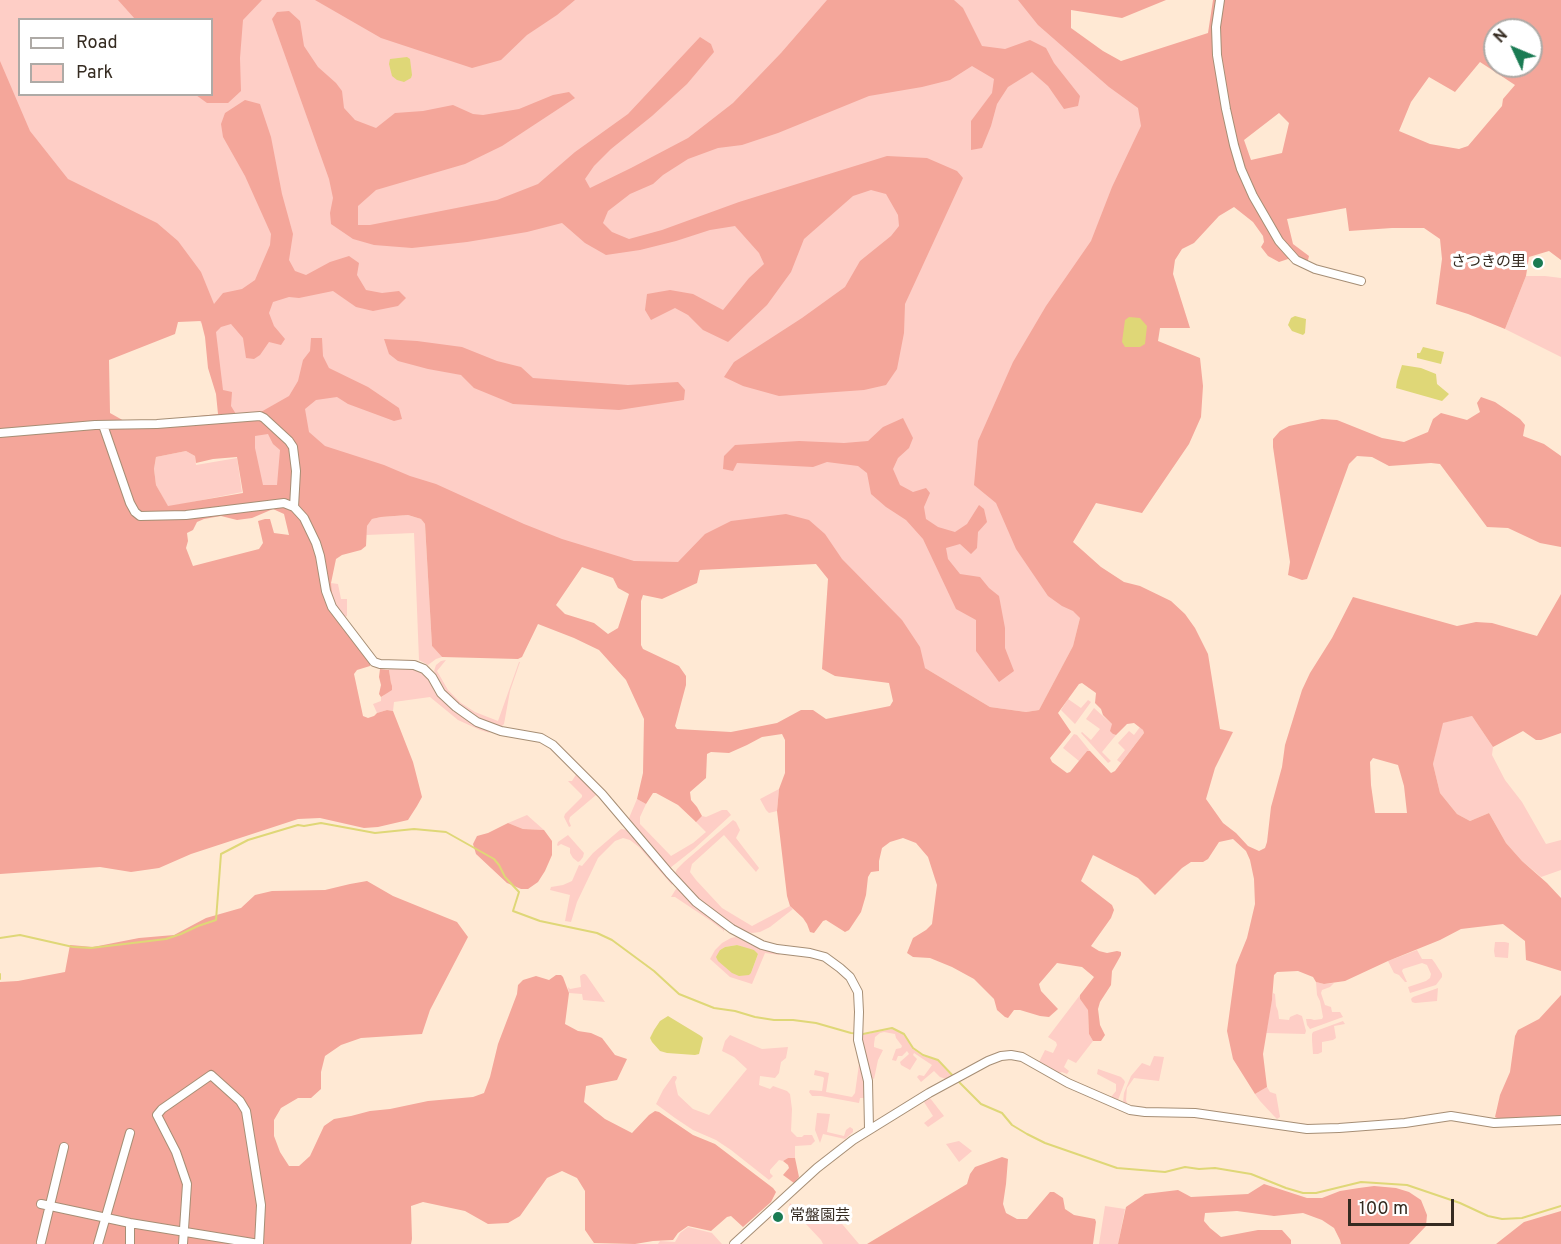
<!DOCTYPE html>
<meta charset="utf-8">
<style>
body{margin:0}
#map{position:relative;width:1561px;height:1244px;overflow:hidden;background:#ffe9d4;font-family:Overpass,sans-serif}
canvas{display:block}
.legend{position:absolute;left:18px;top:18px;width:195px;height:78px;box-sizing:border-box;background:#fff;border:2px solid #aeaaa6;margin:0;padding:8px 10px;list-style:none;font-size:18px;color:#352b21}
.legend li{display:flex;align-items:center;gap:12px;height:30px}
.legend b{width:30px;border:2px solid #aeaaa6}
.north{position:absolute;left:1483px;top:18px;width:60px;height:60px;box-sizing:border-box;background:#fff;border:2px solid #aeaaa6;border-radius:50%;rotate:314deg;font-size:16px;font-weight:700;line-height:24px;text-align:center;color:#352b21}
.north::after{content:'';display:block;margin:auto;width:21px;height:27px;background:#1a7b53;clip-path:polygon(50% 0,100% 100%,50% 72%,0 100%)}
.scale{position:absolute;left:1348px;top:1199px;width:106px;height:27px;box-sizing:border-box;border:3px solid #352b21;border-top:0;padding-left:8px;font-size:18px;line-height:21px;white-space:nowrap;color:#352b21;-webkit-text-stroke:4px #fff;paint-order:stroke}
</style>
<div id="map">
<canvas width="1561" height="1244"></canvas>
<ul class="legend">
<li><b style="height:8px;background:#fff"></b>Road</li>
<li><b style="height:16px;background:#fecec6"></b>Park</li>
</ul>
<div class="north">N</div>
<div class="scale">100 m</div>
</div>
<script>
const ctx = document.querySelector('canvas').getContext('2d');
ctx.lineJoin = 'round';
function fill(path, color) {
  ctx.fillStyle = color;
  ctx.fill(path, 'evenodd');
}
function toPath(rows) {
  const path = new Path2D();
  for (const r of rows) {
    path.moveTo(r[0], r[1]);
    for (let i = 2; i < r.length; i += 2) path.lineTo(r[i], r[i + 1]);
  }
  return path;
}
function stroke(path, color, width, dash) {
  ctx.strokeStyle = color;
  ctx.lineWidth = width;
  ctx.lineCap = dash ? 'butt' : 'round';
  ctx.setLineDash(dash || []);
  ctx.stroke(path);
}
function write(font, color, halo, rows, align = 'center') {
  ctx.font = font + ' Overpass,"Noto Sans JP",sans-serif';
  ctx.lineWidth = 6;
  ctx.setLineDash([]);
  ctx.textBaseline = 'middle';
  ctx.strokeStyle = halo;
  ctx.fillStyle = color;
  for (const [text, x, y, turn = 0] of rows) {
    ctx.save();
    ctx.translate(x, y);
    ctx.rotate((+turn || 0) * Math.PI / 180);
    ctx.textAlign = isNaN(turn) ? turn : align;
    if (halo) ctx.strokeText(text, 0, 0);
    ctx.fillText(text, 0, 0);
    ctx.restore();
  }
}
fill(toPath([
 [0,0,136,0,153,19,20,20,20,94,212,94,249,0,1027,0,1146,104,1146,123,1022,551,1080,618,1073,646,1039,710,1026,712,990,707,925,668,815,548,695,547,683,583,464,506,254,502,222,409,208,330,0,114],
 [1526,276,1545,276,1561,278,1561,357,1505,329],
 [186,451,195,456,196,465,237,458,242,492,168,507,156,485,154,469,156,457],
 [408,515,421,519,425,524,432,646,442,657,436,659,428,665,419,660,414,533,366,535,367,526,372,519,381,517],
 [331,583,338,584,341,599,347,599,347,616,344,617,333,605],
 [446,660,437,671,448,690,461,703,475,712,498,721,519,662,520,662,510,691,504,724,501,727,482,720,467,711,446,692,434,671,436,665,441,661],
 [406,667,421,671,490,733,480,730,458,720,430,697,394,702,393,711,387,710,377,713,373,704,381,701,381,697,383,696,391,683,389,670,387,669],
 [1068,699,1081,708,1088,700,1091,702,1075,724,1061,710],
 [1094,708,1113,725,1113,734,1116,735,1102,752,1111,761,1108,763,1081,733,1082,732,1091,740,1100,729,1086,719],
 [1472,716,1493,747,1492,755,1505,780,1522,802,1546,844,1561,840,1561,870,1541,877,1522,861,1506,843,1489,813,1470,821,1457,814,1440,793,1433,764,1442,723],
 [1140,727,1143,730,1144,733,1121,763,1117,760,1125,750,1118,743,1129,731,1134,735],
 [1074,734,1077,735,1090,751,1087,751,1079,761,1063,748],
 [577,773,596,795,570,817,569,821,571,826,569,827,564,817,565,814,582,797,582,795,568,781,572,781],
 [779,789,777,811,769,813,766,810,760,799],
 [637,799,646,804,640,817,640,824,671,856,693,843,706,832,695,821,702,816,706,817,722,810,727,810,731,815,694,849,670,868,629,822,629,818],
 [527,815,544,830,523,829,508,823],
 [733,820,736,822,740,830,736,838,759,868,756,872,724,835,692,864,690,872,696,880,722,908,752,926,790,906,793,909,770,927,760,932,752,933,743,931,735,927,697,898,677,877,675,873,677,869,684,862],
 [621,829,628,830,673,882,672,885,639,847,630,840,623,838,615,841,598,858,577,902,571,922,565,921,570,895,550,890,551,887,563,885,572,881,579,865,582,866,593,853],
 [568,835,584,853,583,857,580,861,578,862,573,858,570,853,570,848,561,844,558,846,557,845,558,842],
 [676,889,679,889,724,928,724,932,723,930,711,921,675,897,671,897],
 [736,937,754,946,778,953,780,955,765,953,752,984,730,977,710,959,715,950,722,943,731,938],
 [737,945,758,954,751,973,720,950,725,947],
 [1495,942,1505,942,1509,943,1508,958,1495,957,1494,951],
 [1417,950,1422,959,1432,959,1435,963,1442,974,1442,977,1436,985,1410,993,1408,987,1426,981,1430,978,1431,974,1427,965,1422,963,1403,969,1402,971,1407,982,1405,982,1399,975,1394,973,1388,961],
 [583,974,585,974,587,976,605,1002,583,1000,582,994,569,993,568,987,570,989,581,987,580,976],
 [1316,982,1324,984,1334,983,1330,987,1322,990,1321,993,1325,1005,1331,1007,1332,1012,1340,1012,1343,1017,1310,1029,1307,1025,1306,1019,1311,1019,1314,1020,1322,1019,1323,1017,1320,1001,1317,995],
 [1438,988,1437,1001,1415,1003,1412,1002,1411,999,1413,997],
 [1273,993,1275,994,1276,1006,1278,1011,1279,1019,1289,1020,1290,1017,1297,1014,1302,1016,1306,1031,1305,1034,1266,1033],
 [1080,995,1080,999,1088,1009,1089,1034,1093,1041,1076,1063,1068,1059,1064,1067,1069,1071,1067,1074,1062,1072,1059,1073,1039,1062,1045,1050,1053,1053,1057,1045,1056,1042,1048,1037],
 [1343,1021,1345,1024,1334,1026,1336,1038,1333,1040,1322,1042,1322,1052,1318,1054,1313,1054,1312,1040,1312,1034,1313,1032],
 [892,1029,903,1034,913,1049,923,1056,937,1060,952,1076,946,1079,940,1077,934,1071,921,1082,917,1077,919,1075,924,1076,932,1065,914,1053,913,1055,917,1059,910,1070,901,1065,900,1062,909,1054,907,1051,902,1056,898,1056,896,1061,892,1060,896,1049,901,1048,902,1046,896,1038,895,1034,884,1032,880,1033,875,1037,874,1044,874,1047,883,1050,878,1060,874,1079,872,1078,862,1048,862,1035],
 [730,1035,762,1049,788,1047,786,1058,781,1062,779,1073,775,1078,760,1076,759,1085,770,1089,773,1086,787,1091,790,1094,792,1109,791,1131,797,1137,802,1137,804,1135,812,1135,815,1141,811,1145,795,1146,795,1158,788,1158,783,1161,779,1160,770,1170,770,1173,773,1176,769,1180,731,1150,716,1140,693,1130,675,1118,656,1104,663,1090,673,1076,676,1076,677,1078,675,1082,678,1095,693,1109,709,1115,710,1114,747,1069,734,1057,722,1051,725,1041],
 [1154,1056,1164,1057,1159,1081,1134,1078,1127,1088,1126,1100,1127,1103,1125,1103,1123,1102,1124,1093,1131,1076,1142,1063,1150,1066],
 [858,1062,860,1062,864,1075,865,1098,860,1098,859,1103,821,1096,812,1096,809,1092,810,1090,822,1091,824,1078,823,1077,814,1075,815,1070,829,1073,826,1092,852,1097,855,1093,859,1064],
 [1098,1069,1121,1077,1124,1080,1125,1082,1118,1100,1111,1097,1116,1091,1116,1084,1097,1074],
 [1267,1087,1270,1092,1276,1094,1280,1117,1277,1119,1273,1115,1260,1101,1255,1094],
 [930,1098,944,1116,928,1127,924,1123,933,1116,924,1102],
 [817,1113,830,1114,827,1132,844,1136,846,1130,850,1127,853,1129,853,1132,845,1139,823,1134,820,1143,815,1130],
 [959,1141,972,1151,959,1162,946,1144],
 [790,1203,810,1222,820,1215,828,1215,832,1212,859,1244,823,1244,821,1240,789,1206],
 [1105,1206,1125,1209,1118,1244,1099,1244],
 [688,1227,712,1233,722,1244,658,1244,660,1241,675,1242,680,1233]
]), '#fecec6');
fill(toPath([
 [118,0,262,0,243,20,240,58,241,91,228,103,207,103,196,95,212,94,212,20,135,19],
 [315,0,575,0,557,15,527,35,501,60,472,68,381,38],
 [827,0,954,0,963,8,982,46,1005,49,1030,40,1046,48,1054,63,1080,96,1078,106,1064,109,1048,86,1032,72,1008,87,997,104,991,126,982,148,971,150,971,121,992,93,994,79,972,66,950,80,922,87,869,96,778,133,742,145,718,148,688,159,663,175,653,184,630,194,608,211,603,223,612,232,629,239,662,230,739,202,887,156,927,158,957,171,963,178,905,304,904,333,897,369,886,385,864,390,779,396,743,386,724,377,734,362,802,318,845,287,860,261,891,236,899,226,898,215,886,194,871,190,853,196,804,239,791,272,767,305,728,342,703,330,688,315,675,308,651,320,645,310,647,294,670,290,693,294,723,310,749,278,764,264,759,253,735,226,710,230,676,241,640,250,606,255,585,243,562,223,527,232,467,242,412,248,374,245,353,239,331,224,330,213,333,198,329,179,272,19,277,12,289,11,300,21,304,46,318,67,336,83,342,91,344,108,355,120,376,128,395,113,423,111,453,105,473,114,483,115,519,109,553,95,569,92,575,98,502,146,465,164,376,190,358,206,358,225,370,225,497,200,538,184,575,152,628,114,700,37,711,44,714,52,687,84,652,116,611,149,594,166,585,179,590,188,631,168,688,138,733,103,781,53],
 [1018,0,1166,0,1122,18,1071,10,1071,28,1103,51,1121,61,1208,33,1213,0,1561,0,1561,260,1549,251,1529,257,1526,276,1505,329,1468,314,1436,304,1442,259,1440,239,1424,228,1392,228,1349,231,1346,208,1287,219,1293,244,1309,256,1307,264,1288,259,1279,262,1268,256,1261,247,1264,242,1263,236,1253,222,1234,207,1219,216,1194,243,1182,249,1175,260,1173,274,1190,328,1160,328,1158,341,1200,358,1203,386,1201,417,1189,444,1142,513,1096,503,1073,542,1101,567,1124,582,1140,586,1171,601,1185,614,1195,628,1208,654,1220,729,1233,732,1215,768,1206,799,1223,823,1236,833,1248,846,1259,851,1265,848,1267,842,1271,807,1282,767,1285,745,1302,690,1310,673,1332,638,1353,597,1457,626,1476,622,1492,623,1537,636,1561,594,1561,733,1541,740,1536,740,1523,731,1493,747,1472,716,1443,723,1433,764,1440,793,1457,814,1470,821,1489,813,1506,843,1522,861,1547,883,1561,898,1561,971,1526,960,1525,941,1503,924,1461,929,1440,940,1388,961,1345,981,1324,984,1316,982,1313,977,1298,971,1277,972,1274,975,1272,1000,1263,1054,1267,1087,1255,1094,1233,1059,1227,1031,1236,965,1247,938,1255,904,1254,879,1250,860,1246,851,1233,839,1219,842,1208,859,1203,862,1191,862,1182,868,1155,895,1138,878,1093,855,1081,881,1112,905,1114,910,1111,918,1091,946,1099,951,1107,953,1117,951,1121,952,1121,955,1112,971,1111,985,1100,1002,1098,1009,1100,1025,1105,1035,1101,1041,1093,1041,1089,1034,1088,1010,1080,999,1080,995,1094,977,1082,967,1057,963,1039,984,1041,991,1058,1009,1049,1017,1040,1016,1020,1010,1014,1010,1008,1018,1005,1017,997,1010,994,999,974,979,952,967,930,958,913,957,907,953,913,938,926,930,932,924,937,885,928,857,916,843,903,838,890,842,882,848,879,861,879,871,871,872,868,877,866,895,861,912,849,930,845,932,826,920,823,921,814,933,810,932,807,924,803,918,790,906,787,896,777,811,779,789,785,773,785,740,782,734,762,737,747,745,729,753,711,752,707,754,706,778,690,792,691,800,697,807,702,816,696,822,678,805,656,793,653,793,646,804,637,799,643,773,644,719,626,680,599,650,574,638,538,624,522,657,518,659,442,657,432,646,425,524,421,519,408,515,381,517,372,519,367,526,366,546,361,550,342,555,336,559,331,583,334,612,370,662,370,666,357,670,354,674,363,716,368,718,374,716,377,713,387,710,393,711,413,762,422,797,417,806,408,820,378,827,364,828,320,818,298,819,191,854,159,868,131,872,100,867,0,874,0,61,30,131,68,179,157,223,178,241,201,272,214,304,223,293,242,289,255,280,270,245,271,234,245,176,223,137,221,124,225,113,245,100,260,104,271,137,282,194,293,234,289,260,295,271,306,275,330,262,349,256,359,263,357,275,366,290,382,293,399,291,406,298,398,306,373,311,356,307,333,291,299,298,289,297,273,302,269,313,274,326,285,339,281,345,269,342,260,355,254,359,246,358,243,338,231,324,221,327,216,332,223,390,232,392,231,406,239,419,245,421,289,396,298,381,303,360,310,351,311,338,322,338,323,356,329,368,368,387,399,408,402,419,394,421,348,404,337,397,316,400,305,409,309,432,325,446,384,465,410,476,436,484,524,524,562,539,634,561,678,562,705,534,731,521,786,514,809,520,825,534,842,559,902,620,920,647,925,668,990,707,1026,712,1039,710,1073,646,1080,618,1073,611,1062,606,1048,596,1016,549,996,503,974,485,978,441,1013,362,1046,306,1091,241,1112,187,1141,126,1138,108,1109,87,1038,25],
 [1495,30,1531,30,1531,66,1495,66],
 [1480,62,1515,85,1503,99,1502,106,1468,146,1459,149,1430,144,1399,131,1411,102,1429,77,1455,92],
 [1279,113,1289,123,1282,153,1251,160,1244,140],
 [201,321,205,337,208,368,216,394,218,414,151,421,126,422,110,413,109,360,175,334,178,322],
 [268,434,273,444,280,450,277,485,263,485,255,448,255,436],
 [186,451,195,456,196,463,213,459,237,457,243,493,168,506,156,485,154,469,156,457],
 [273,509,284,514,289,535,274,533,270,519,265,519,258,521,263,543,259,549,193,566,186,548,188,541,187,533,193,530,197,522,204,519,221,516,237,520,252,518],
 [816,564,828,579,822,669,835,676,889,683,893,701,890,706,826,719,813,710,801,710,777,723,731,732,677,729,675,726,686,685,686,676,679,666,643,649,641,645,641,601,643,595,662,599,697,583,700,570],
 [582,567,613,578,618,588,629,594,618,628,608,634,594,623,565,614,556,605],
 [1082,683,1096,693,1095,703,1101,709,1103,715,1112,724,1110,731,1113,734,1116,735,1127,724,1134,723,1143,730,1144,733,1115,771,1111,773,1090,751,1087,751,1070,772,1067,773,1052,762,1050,758,1071,732,1058,713,1079,684],
 [1373,758,1398,765,1404,786,1407,813,1375,813,1371,785,1370,762],
 [384,339,417,341,462,347,497,361,521,367,533,378,628,385,678,382,685,390,684,400,619,410,513,404,474,388,461,375,428,369,398,361,389,354],
 [1481,397,1495,402,1520,419,1525,425,1523,436,1544,444,1561,456,1561,547,1540,543,1508,528,1487,527,1440,464,1431,463,1389,466,1372,457,1357,456,1349,464,1307,579,1302,580,1288,575,1290,562,1273,447,1273,439,1280,431,1289,426,1322,419,1337,420,1382,438,1404,442,1428,432,1433,419,1441,413,1467,420,1480,412,1477,403],
 [903,418,913,438,909,448,898,458,893,469,900,485,913,492,926,488,930,493,924,507,926,519,938,527,955,532,967,524,979,505,984,509,987,522,978,532,977,548,971,554,960,544,946,548,948,559,960,574,980,577,989,588,999,596,1005,628,1005,648,1014,671,999,682,976,651,976,620,956,609,923,539,906,520,886,507,871,494,867,473,858,466,827,462,813,467,737,463,733,471,723,469,724,456,735,445,799,441,844,443,868,441,883,427],
 [380,669,389,670,391,683,392,686,392,690,381,697,379,694,381,685,379,677],
 [508,823,523,829,544,830,552,841,552,855,545,871,538,882,528,889,521,889,507,883,476,854,473,844,477,836,488,833],
 [367,881,393,896,457,922,468,937,430,1010,422,1034,361,1038,341,1045,325,1056,321,1072,321,1089,311,1098,298,1098,281,1108,274,1120,274,1136,280,1152,289,1166,299,1166,310,1156,324,1126,334,1119,351,1116,370,1111,390,1109,428,1101,473,1097,484,1093,490,1077,498,1044,517,994,518,985,523,980,536,976,549,980,556,975,561,975,563,977,569,993,565,1024,578,1031,591,1033,602,1038,615,1055,627,1059,617,1080,586,1086,584,1102,605,1119,632,1133,649,1115,655,1111,659,1112,693,1135,715,1144,773,1188,776,1192,771,1202,743,1227,731,1216,727,1217,711,1231,688,1226,678,1233,673,1240,653,1241,635,1244,594,1243,585,1230,585,1191,577,1178,562,1171,547,1178,520,1216,508,1223,488,1224,465,1211,423,1202,411,1206,412,1239,411,1244,0,1244,0,982,18,981,65,972,70,945,93,947,139,938,174,935,206,918,241,908,255,895,272,891,325,890,350,884],
 [1561,995,1561,1118,1499,1119,1495,1117,1500,1095,1510,1072,1515,1036,1518,1030,1539,1019],
 [1002,1157,1008,1159,1006,1184,1003,1204,1006,1213,1017,1219,1027,1219,1050,1192,1054,1192,1063,1198,1065,1209,1074,1215,1095,1219,1096,1222,1093,1244,867,1244,967,1184,970,1174,975,1167],
 [788,1158,795,1158,799,1177,794,1183,783,1175,789,1168,788,1165,783,1161],
 [1264,1184,1307,1198,1322,1198,1340,1191,1359,1188,1374,1186,1396,1188,1409,1192,1421,1200,1427,1215,1426,1226,1409,1244,1341,1244,1340,1240,1334,1228,1322,1220,1303,1213,1274,1216,1237,1211,1205,1213,1204,1221,1210,1228,1221,1237,1258,1230,1282,1230,1291,1240,1291,1244,1118,1244,1126,1207,1145,1194,1178,1190,1191,1197,1248,1194],
 [1561,1211,1561,1244,1496,1244,1524,1222]
]), '#f4a69a');
fill(toPath([
 [407,57,410,59,412,75,411,78,404,82,397,80,392,76,389,64,390,59],
 [1295,316,1306,319,1305,333,1303,335,1292,331,1288,325,1291,318],
 [1129,317,1140,318,1147,326,1145,344,1140,347,1125,347,1122,342,1125,320],
 [1423,347,1444,352,1441,364,1417,358,1417,353,1420,353],
 [1402,365,1421,368,1436,374,1437,384,1449,394,1442,401,1396,388,1397,381],
 [737,945,754,950,758,954,751,973,749,975,739,976,732,973,718,961,716,957,720,950,725,947],
 [668,1016,701,1036,703,1038,699,1054,695,1055,667,1053,660,1051,652,1042,650,1038,654,1030,660,1021]
]), '#dfd777');
stroke(toPath([
 [0,938,20,935,73,947,91,948,166,939,181,934,198,926,216,920,221,854,248,840,298,825,304,826,321,823,375,833,414,829,446,832,494,859,499,865,505,877,519,892,513,911,540,921,597,933,612,940,654,971,679,994,714,1008,735,1011,755,1017,774,1020,793,1020,816,1023,851,1033,863,1034,892,1028,904,1034,913,1048,923,1055,938,1060,954,1077],
 [0,974,0,979],
 [958,1081,981,1104,1002,1113,1012,1125,1027,1134,1045,1143,1117,1168,1165,1172,1185,1167,1199,1169,1215,1168,1251,1174,1286,1188,1303,1193,1316,1193,1361,1182,1407,1185,1460,1203,1488,1216,1502,1219,1522,1218,1561,1206]
]), '#dfd777', 2);
const street = toPath([
 [1220,0,1216,27,1217,55,1226,109,1234,145,1241,169,1253,196,1279,241,1296,260,1315,269,1361,281],
 [103,425,130,503,135,512,140,516,186,515,284,503,294,507,304,518,316,543,320,556,326,591,332,607,374,662,380,664,414,665,424,669,432,677,441,693,456,707,477,722,501,731,541,738,553,745,602,794,669,873,696,902,732,929,762,945,777,949,810,953,825,957,840,968,850,977,858,992,859,1012,858,1040,868,1081,869,1129],
 [0,433,95,425,157,424,260,416,264,418,289,441,293,447,296,471,294,507],
 [41,1204,130,1223,259,1244],
 [130,1223,130,1244],
 [41,1242,64,1147],
 [98,1244,130,1133],
 [183,1244,187,1184,176,1152,157,1115,162,1109,211,1075,240,1101,246,1111,261,1205,259,1244],
 [734,1244,817,1168,853,1140,929,1093,988,1061,1001,1056,1011,1055,1022,1057,1068,1083,1130,1110,1145,1112,1195,1113,1307,1129,1339,1128,1405,1123,1451,1116,1494,1123,1561,1120]
]);
stroke(street, '#a68e75', 10);
stroke(street, '#fff', 8);
for (const [x, y, r, color] of [
 [1538,263,6,"#1a7b53"],
 [778,1217,6,"#1a7b53"]
]) {
  const dot = new Path2D();
  dot.arc(x, y, r, 0, 2 * Math.PI);
  ctx.fillStyle = color;
  ctx.fill(dot);
  stroke(dot, '#fff', 2);
}
write('15px', '#352b21', '#fff', [
 ["さつきの里",1526,263],
 ["常盤園芸",790,1217,"left"]
], 'right');
</script>
